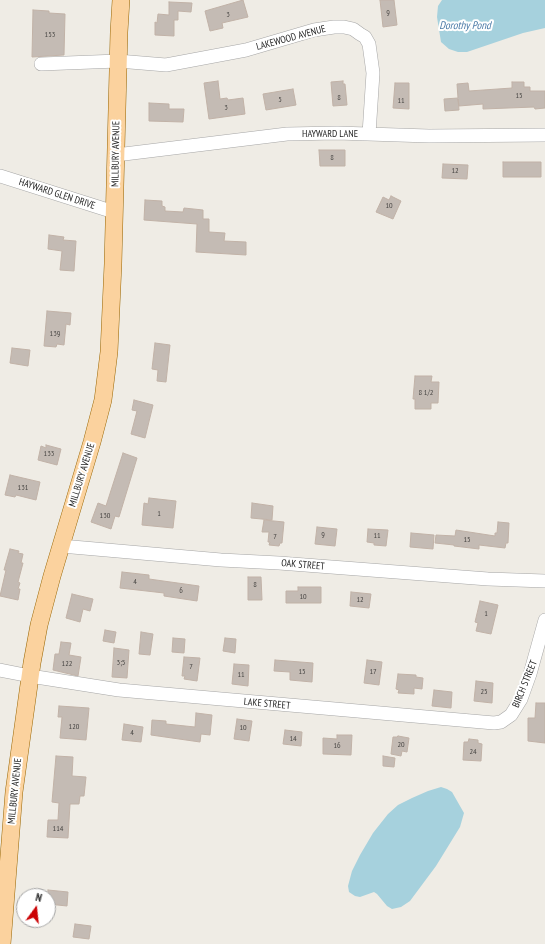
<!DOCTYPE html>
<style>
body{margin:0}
#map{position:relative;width:545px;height:944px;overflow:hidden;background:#efece5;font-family:"PT Sans Narrow",sans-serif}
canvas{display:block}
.north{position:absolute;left:16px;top:888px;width:40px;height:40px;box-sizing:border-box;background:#fff;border:1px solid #a5a5a5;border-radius:50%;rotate:15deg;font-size:11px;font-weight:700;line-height:16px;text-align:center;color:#1f1f1f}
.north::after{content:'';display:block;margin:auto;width:14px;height:18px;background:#cb0204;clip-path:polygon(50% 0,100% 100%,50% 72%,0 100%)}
</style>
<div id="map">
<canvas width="545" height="944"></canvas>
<div class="north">N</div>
</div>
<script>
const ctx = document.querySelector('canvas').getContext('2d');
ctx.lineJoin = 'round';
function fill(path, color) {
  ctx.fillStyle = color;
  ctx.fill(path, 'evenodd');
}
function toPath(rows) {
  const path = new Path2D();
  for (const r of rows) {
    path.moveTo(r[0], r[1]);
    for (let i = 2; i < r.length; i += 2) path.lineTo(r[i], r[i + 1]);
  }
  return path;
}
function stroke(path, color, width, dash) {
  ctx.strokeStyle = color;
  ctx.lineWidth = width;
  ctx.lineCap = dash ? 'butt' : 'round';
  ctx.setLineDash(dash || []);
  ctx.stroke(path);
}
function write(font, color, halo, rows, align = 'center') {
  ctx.font = font + ' "PT Sans Narrow",sans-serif';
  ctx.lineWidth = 4;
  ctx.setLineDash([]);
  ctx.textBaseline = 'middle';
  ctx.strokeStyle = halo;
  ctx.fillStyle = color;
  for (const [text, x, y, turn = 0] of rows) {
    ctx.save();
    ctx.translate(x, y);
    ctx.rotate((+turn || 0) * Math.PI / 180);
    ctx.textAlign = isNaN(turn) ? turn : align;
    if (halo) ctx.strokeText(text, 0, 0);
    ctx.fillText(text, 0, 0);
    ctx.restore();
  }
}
fill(toPath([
 [442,0,545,0,545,28,523,33,467,52,458,52,449,49,441,42,437,17,438,6],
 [441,787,447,789,452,792,464,813,460,827,436,866,410,901,401,907,392,909,387,906,377,894,374,892,360,897,355,896,349,892,348,886,352,871,360,855,373,833,388,814,398,805,412,798,428,791]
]), '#a6d1dd');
const building = toPath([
 [243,0,248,17,222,23,223,28,210,31,205,11,243,0],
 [380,0,394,0,397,25,383,27,380,0],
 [169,2,192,3,191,12,178,11,178,20,174,20,174,36,155,35,155,22,157,23,158,14,169,15,169,2],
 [33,10,49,11,49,13,65,14,64,55,32,57,33,10],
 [218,81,220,99,227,98,228,100,243,98,245,114,209,119,204,83,218,81],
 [343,81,343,84,345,84,347,105,333,106,331,82,343,81],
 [512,82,524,82,524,87,530,87,530,91,545,91,545,108,535,109,534,107,483,109,483,104,459,106,458,99,459,110,445,111,444,99,458,98,457,84,468,83,469,91,512,88,512,82],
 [395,83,409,83,409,109,393,108,395,83],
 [293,89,296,105,266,110,263,94,293,89],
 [149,103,169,104,169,109,184,109,183,122,149,121,149,103],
 [319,150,345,150,345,166,320,166,319,150],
 [503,162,541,162,541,177,503,177,503,162],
 [443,164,468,165,467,179,442,178,443,164],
 [391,196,401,201,393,219,376,212,383,197,389,200,391,196],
 [145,200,162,201,162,206,165,207,165,211,183,212,184,208,203,210,203,219,209,219,209,232,225,233,224,241,246,242,246,255,196,252,197,224,144,220,145,200],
 [49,235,64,237,63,240,76,241,74,271,60,270,62,251,48,249,49,235],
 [47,311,71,313,70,325,66,324,64,345,57,344,56,347,44,346,47,311],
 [155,343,170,345,166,382,157,381,158,370,152,369,155,343],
 [12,348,30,350,28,366,10,363,12,348],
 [415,376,432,376,431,382,439,382,438,403,431,403,431,409,415,409,415,399,413,399,415,376],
 [134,400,153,405,145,438,131,434,137,411,132,410,134,400],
 [46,445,61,449,57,465,38,460,41,446,46,448,46,445],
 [123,453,137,458,119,517,115,516,111,529,91,522,98,503,106,506,123,453],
 [10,475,40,482,36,500,16,495,15,497,5,495,10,475],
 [149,498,176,501,173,528,142,525,144,503,148,504,149,498],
 [252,503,273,506,272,520,251,518,252,503],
 [264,520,284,522,282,543,280,543,279,546,269,545,270,542,268,542,269,532,262,532,264,520],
 [498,522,509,523,508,543,506,543,505,548,479,545,479,549,454,546,454,545,435,543,436,535,455,536,456,530,495,536,495,533,497,533,498,522],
 [317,527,337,529,335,546,315,544,317,527],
 [368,529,388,530,386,546,374,545,374,543,367,542,368,529],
 [411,533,434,535,433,549,410,547,411,533],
 [10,549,19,551,18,553,23,554,21,563,23,563,18,582,20,583,18,589,20,589,18,600,0,596,6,570,4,570,10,549],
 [122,572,149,575,149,579,199,586,197,601,164,596,164,593,120,588,122,572],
 [248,577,261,577,262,600,248,600,248,577],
 [298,587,321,587,321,603,286,603,286,591,298,591,298,587],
 [351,592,371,594,369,608,350,606,351,592],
 [72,594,93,599,90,611,83,609,80,622,66,618,72,594],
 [480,601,498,605,491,634,476,631,478,623,475,622,480,601],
 [105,630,116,632,114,643,103,641,105,630],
 [141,632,153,634,150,655,139,654,141,632],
 [173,638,185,639,184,653,172,652,173,638],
 [225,638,236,639,235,653,223,651,225,638],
 [61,642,71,643,69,655,81,657,78,676,53,670,55,654,59,654,61,642],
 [114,648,129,650,127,678,112,677,114,648],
 [184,657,200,658,197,681,184,679,185,676,182,676,184,657],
 [275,660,313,663,312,682,290,680,290,672,274,671,275,660],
 [367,660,382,662,379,685,364,683,367,660],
 [234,664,249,665,248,686,232,684,234,664],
 [398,674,416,675,416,677,423,678,422,689,414,688,414,694,398,693,399,690,396,689,398,674],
 [476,681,493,683,492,703,474,701,476,681],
 [434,690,452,692,451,708,432,706,434,690],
 [536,703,545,703,545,743,528,741,528,718,535,718,536,703],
 [59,706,89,708,86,740,60,738,62,717,58,717,59,706],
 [196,713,212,715,210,735,201,734,200,742,151,735,152,720,166,721,166,724,195,727,196,713],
 [237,719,252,721,249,741,234,739,237,719],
 [124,724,143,727,141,742,122,740,124,724],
 [285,730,302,732,301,746,283,744,285,730],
 [337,735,352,735,351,755,323,754,323,738,337,739,337,735],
 [398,736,409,738,407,752,402,751,401,756,391,754,393,737,397,737,398,736],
 [469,739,478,740,478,743,482,744,481,761,463,760,464,742,468,742,469,739],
 [56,756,73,757,72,776,86,777,84,796,80,796,79,804,70,804,68,838,47,837,48,820,58,820,59,803,52,802,56,756],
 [383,756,395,758,394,767,383,766,383,756],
 [48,890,68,892,67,906,48,904,48,890],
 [75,924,91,926,89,939,73,937,75,924]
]);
fill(building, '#c4bbb4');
stroke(building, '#c1b2a7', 1);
const minor = toPath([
 [41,64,118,61,166,65,246,50,314,30,334,27,344,27,353,29,360,34,365,37,369,44,373,73,369,134],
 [116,155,287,134,337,133,429,136,545,135],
 [0,176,114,212],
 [61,546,221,560,279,563,488,579,545,581],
 [0,670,30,676,119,690,494,723,501,722,511,715,521,699,530,674,545,620]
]);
const major = toPath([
 [2,944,14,792,32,663,39,625,52,576,92,442,103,400,109,352,113,264,119,32,121,0]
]);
stroke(minor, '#a6a6a6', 14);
stroke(major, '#986502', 18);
stroke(minor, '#fff', 13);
stroke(major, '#fbd29e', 17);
write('8px', '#484644', null, [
 ["9",388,13],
 ["3",228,15],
 ["153",50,35],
 ["15",519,96],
 ["8",339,98],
 ["5",280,100],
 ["11",401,101],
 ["3",226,108],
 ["8",332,158],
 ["12",455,171],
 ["10",389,206],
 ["139",55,334],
 ["8 1/2",426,393],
 ["133",49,454],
 ["131",23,488],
 ["1",159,514],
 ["130",105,516],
 ["9",323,535],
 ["11",377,536],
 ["7",275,537],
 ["15",467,540],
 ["4",135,582],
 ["8",255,585],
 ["6",181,591],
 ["10",303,597],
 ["12",360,600],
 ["1",486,614],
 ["3;5",121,663],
 ["122",67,664],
 ["7",191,667],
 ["15",302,672],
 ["17",373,672],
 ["11",241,675],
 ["25",484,692],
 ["120",74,727],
 ["10",243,728],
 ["4",132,733],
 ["14",293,739],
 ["20",401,745],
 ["16",337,746],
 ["24",473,752],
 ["114",58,829]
]);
write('10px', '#1f1f1f', '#fff', [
 ["LAKEWOOD AVENUE",291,38,-15],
 ["HAYWARD LANE",330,134],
 ["MILLBURY AVENUE",116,154,-89],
 ["HAYWARD GLEN DRIVE",57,194,18],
 ["MILLBURY AVENUE",82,475,-73],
 ["OAK STREET",303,565,5],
 ["BIRCH STREET",525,684,-68],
 ["LAKE STREET",267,704,5],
 ["MILLBURY AVENUE",15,791,-84]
]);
write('italic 11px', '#4979a6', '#fff', [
 ["Dorothy Pond",465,26]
]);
</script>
